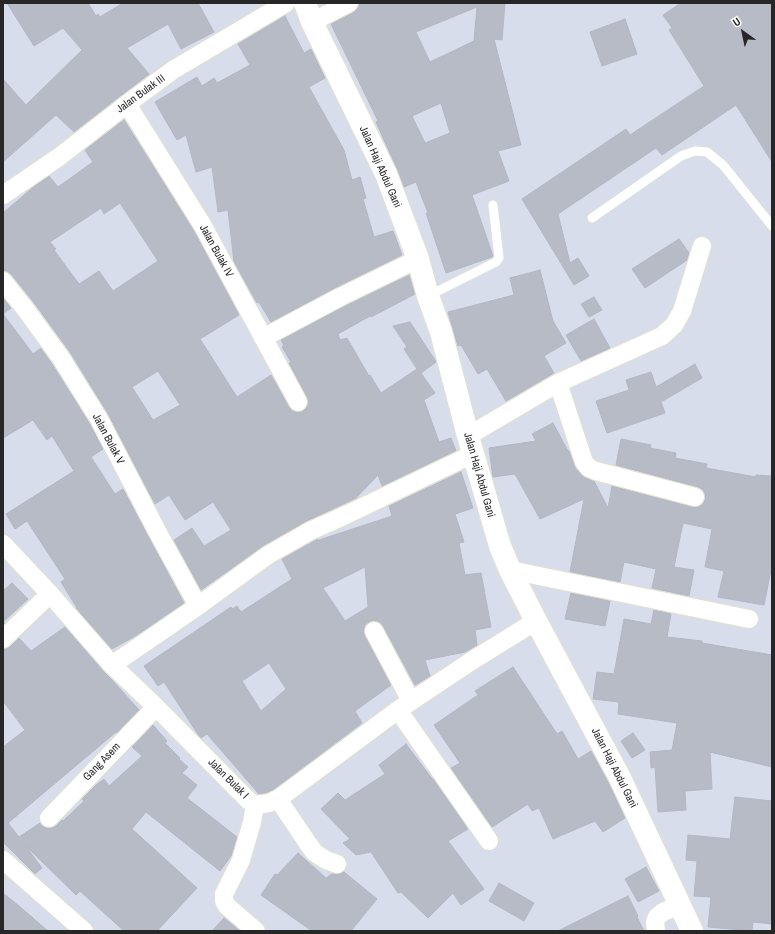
<!DOCTYPE html>
<style>
body{margin:0}
#map{position:relative;width:775px;height:934px;overflow:hidden;background:#d8ddeb;font-family:"Archivo Narrow",sans-serif}
canvas{display:block}
.frame{position:absolute;inset:0;border:4px solid #272727;pointer-events:none}
.north{position:absolute;left:723px;top:12px;width:40px;height:40px;-webkit-text-stroke:3px #fff;paint-order:stroke;rotate:327deg;font-size:11px;font-weight:700;line-height:16px;text-align:center;color:#272727}
.north::after{content:'';display:block;margin:auto;width:14px;height:18px;background:#272727;clip-path:polygon(50% 0,100% 100%,50% 72%,0 100%)}
</style>
<div id="map">
<canvas width="775" height="934"></canvas>
<div class="frame"></div>
<div class="north">U</div>
</div>
<script>
const ctx = document.querySelector('canvas').getContext('2d');
ctx.lineJoin = 'round';
function fill(path, color) {
  ctx.fillStyle = color;
  ctx.fill(path, 'evenodd');
}
function toPath(rows) {
  const path = new Path2D();
  for (const r of rows) {
    path.moveTo(r[0], r[1]);
    for (let i = 2; i < r.length; i += 2) path.lineTo(r[i], r[i + 1]);
  }
  return path;
}
function stroke(path, color, width, dash) {
  ctx.strokeStyle = color;
  ctx.lineWidth = width;
  ctx.lineCap = dash ? 'butt' : 'round';
  ctx.setLineDash(dash || []);
  ctx.stroke(path);
}
function write(font, color, halo, rows, align = 'center') {
  ctx.font = font + ' "Archivo Narrow",sans-serif';
  ctx.lineWidth = 3.5;
  ctx.setLineDash([]);
  ctx.textBaseline = 'middle';
  ctx.strokeStyle = halo;
  ctx.fillStyle = color;
  for (const [text, x, y, turn = 0] of rows) {
    ctx.save();
    ctx.translate(x, y);
    ctx.rotate((+turn || 0) * Math.PI / 180);
    ctx.textAlign = isNaN(turn) ? turn : align;
    if (halo) ctx.strokeText(text, 0, 0);
    ctx.fillText(text, 0, 0);
    ctx.restore();
  }
}
const building = toPath([
 [7,3,88,3,96,16,98,14,100,17,123,3,198,3,214,32,181,49,168,24,127,48,149,74,74,132,56,115,3,162,3,79,26,105,82,50,63,28,34,46,7,3],
 [359,3,505,3,502,40,494,39,521,145,498,151,509,181,472,195,493,256,492,257,446,273,426,213,428,213,416,182,404,187,397,169,376,122,378,121,331,24,354,12,358,8,359,3],
 [477,7,474,41,430,62,416,32,477,7],
 [441,103,450,133,425,143,412,116,441,103],
 [681,3,772,3,772,162,736,105,662,155,656,148,558,214,570,263,578,258,589,276,574,285,522,199,626,129,630,135,704,86,669,30,672,28,663,15,681,3],
 [285,16,304,53,311,49,325,78,309,87,344,150,352,180,360,177,366,198,363,199,374,237,393,231,402,255,335,288,271,322,259,302,257,303,234,262,228,210,218,212,212,167,196,172,186,135,177,140,155,102,197,77,202,86,214,78,217,83,250,65,238,44,285,16],
 [625,19,637,54,602,66,590,32,625,19],
 [124,120,194,231,239,315,200,339,237,397,271,375,289,407,293,411,297,412,303,411,307,407,308,402,307,397,289,363,291,362,282,347,284,346,281,340,345,306,409,275,415,294,371,317,370,316,338,334,340,340,347,338,369,376,370,375,381,393,417,369,404,349,407,347,393,326,410,322,435,360,436,362,421,373,435,393,424,400,439,442,451,438,456,451,382,486,378,475,356,498,305,522,263,546,201,590,174,540,192,528,204,546,231,530,213,502,185,520,169,495,155,504,108,414,70,352,32,300,11,274,7,271,3,271,3,213,36,185,49,176,58,187,93,162,85,150,124,120],
 [120,203,158,261,113,291,99,271,79,284,54,250,56,249,50,242,101,208,104,214,120,203],
 [158,371,180,405,153,420,132,387,158,371],
 [679,239,689,253,687,260,645,288,632,269,679,239],
 [540,270,553,321,566,343,544,356,554,373,506,401,487,369,478,374,461,345,458,346,448,312,514,295,510,278,540,270],
 [594,297,602,310,589,317,581,304,594,297],
 [3,298,11,308,3,314,33,354,41,348,52,364,90,424,103,449,91,457,115,494,123,489,184,603,137,635,112,649,76,608,77,608,61,582,65,579,27,521,15,529,6,514,74,471,52,436,47,440,33,420,3,438,3,298],
 [594,319,610,348,581,361,566,335,594,319],
 [695,364,702,378,661,402,665,413,607,433,596,401,629,390,626,380,651,372,656,387,695,364],
 [553,423,568,451,569,451,576,468,585,477,594,481,608,508,612,486,692,507,697,507,702,505,705,499,705,494,703,490,698,487,616,465,621,439,651,445,650,448,676,453,675,458,707,464,706,468,756,477,756,475,772,476,772,565,764,605,718,597,724,571,705,567,712,529,683,523,674,567,694,570,689,596,652,588,656,569,624,562,620,582,570,572,584,499,540,519,515,474,493,477,489,448,536,441,532,434,553,423],
 [461,472,473,508,455,514,464,542,459,543,465,575,481,573,491,627,475,630,477,645,465,652,425,660,430,676,415,685,383,626,380,622,375,621,369,622,365,625,364,630,365,636,391,685,355,711,362,723,273,790,266,793,259,794,207,734,201,738,199,736,164,682,158,686,144,666,231,607,232,609,237,606,241,612,292,579,282,559,318,539,316,541,392,516,389,506,461,472],
 [365,567,368,607,345,621,323,588,365,567],
 [269,663,286,689,261,711,242,681,269,663],
 [12,583,28,599,3,622,5,623,3,624,3,591,12,583],
 [571,593,610,601,605,626,565,619,571,593],
 [654,610,671,614,667,637,702,641,702,643,772,655,772,767,710,752,712,789,685,791,686,810,658,812,655,767,651,768,650,752,672,750,677,723,618,714,619,702,593,699,597,672,614,674,624,619,651,624,654,610],
 [65,627,104,672,113,681,139,710,117,733,116,732,8,823,19,837,40,823,42,826,47,828,52,828,56,826,62,820,63,821,84,801,82,799,96,785,104,779,109,786,142,756,132,747,153,725,167,741,165,743,180,758,179,759,188,767,182,773,197,785,187,798,237,837,231,856,220,871,146,812,132,829,197,888,157,931,124,931,80,891,76,895,25,845,42,868,35,874,3,842,3,747,25,730,3,701,3,649,6,649,10,647,19,638,31,651,65,627],
 [513,667,557,734,562,731,578,759,591,751,609,784,625,818,603,832,595,821,553,839,539,808,532,811,528,804,492,827,451,768,460,763,434,725,478,695,475,691,513,667],
 [633,733,645,750,632,758,621,741,633,733],
 [406,744,433,780,433,779,468,829,448,841,484,889,461,905,453,893,428,918,401,892,398,893,371,852,356,855,343,843,350,839,321,809,338,793,345,800,385,774,379,765,406,744],
 [735,797,772,801,772,924,753,922,752,931,708,927,711,897,694,896,697,861,686,860,688,835,730,839,735,797],
 [298,853,326,878,332,874,338,874,344,872,377,899,351,931,312,931,261,895,275,874,277,875,298,853],
 [646,867,659,891,638,902,625,879,646,867],
 [499,883,534,903,524,921,489,901,499,883],
 [3,893,19,906,48,931,3,931,3,893],
 [628,896,638,916,637,917,644,931,558,931,628,896],
 [224,918,240,931,212,931,224,918]
]);
fill(building, '#b7bbc5');
stroke(building, '#b2b6c6', 1);
const service = toPath([
 [592,218,681,156,695,151,707,152,723,165,772,226],
 [428,296,496,262,499,258,493,205]
]);
const minor = toPath([
 [312,22,349,3],
 [127,104,203,226,298,402],
 [3,195,59,157,127,104,173,70,286,3],
 [3,281,26,310,61,358,99,419,157,531,198,606],
 [263,338,340,297,418,259],
 [558,383,584,462,589,468,596,471,695,497],
 [468,436,558,383,662,336,674,325,682,311,702,246],
 [3,544,50,594,112,665,156,707,248,800,255,805,269,803,278,799,398,710,473,660,536,621],
 [510,570,749,619],
 [374,631,411,701],
 [3,639,50,594],
 [112,665,198,606,268,555,310,531,348,514,473,454],
 [398,710,489,841],
 [278,799,309,845,315,853,326,860,337,864],
 [255,805,252,822,241,860,224,894,224,901,227,906,256,931],
 [49,818,156,707],
 [3,860,84,931],
 [656,931,655,922,657,917,663,912,680,905]
]);
const tertiary = toPath([
 [305,3,312,22,386,174,418,259,428,296,441,332,468,436,500,546,510,570,536,621,620,778,692,931]
]);
stroke(service, '#e1e1cd', 10);
stroke(minor, '#e1e1cd', 20);
stroke(tertiary, '#e1e1cd', 24);
stroke(service, '#fff', 9);
stroke(minor, '#fff', 18);
stroke(tertiary, '#fff', 22);
write('11px', '#272727', '#fff', [
 ["Jalan Bulak III",141,94,-36],
 ["Jalan Haji Abdul Gani",380,167,66],
 ["Jalan Bulak IV",216,251,61],
 ["Jalan Bulak V",108,439,62],
 ["Jalan Haji Abdul Gani",479,475,74],
 ["Gang Asem",102,762,-46],
 ["Jalan Haji Abdul Gani",614,768,63],
 ["Jalan Bulak I",228,779,45]
]);
</script>
